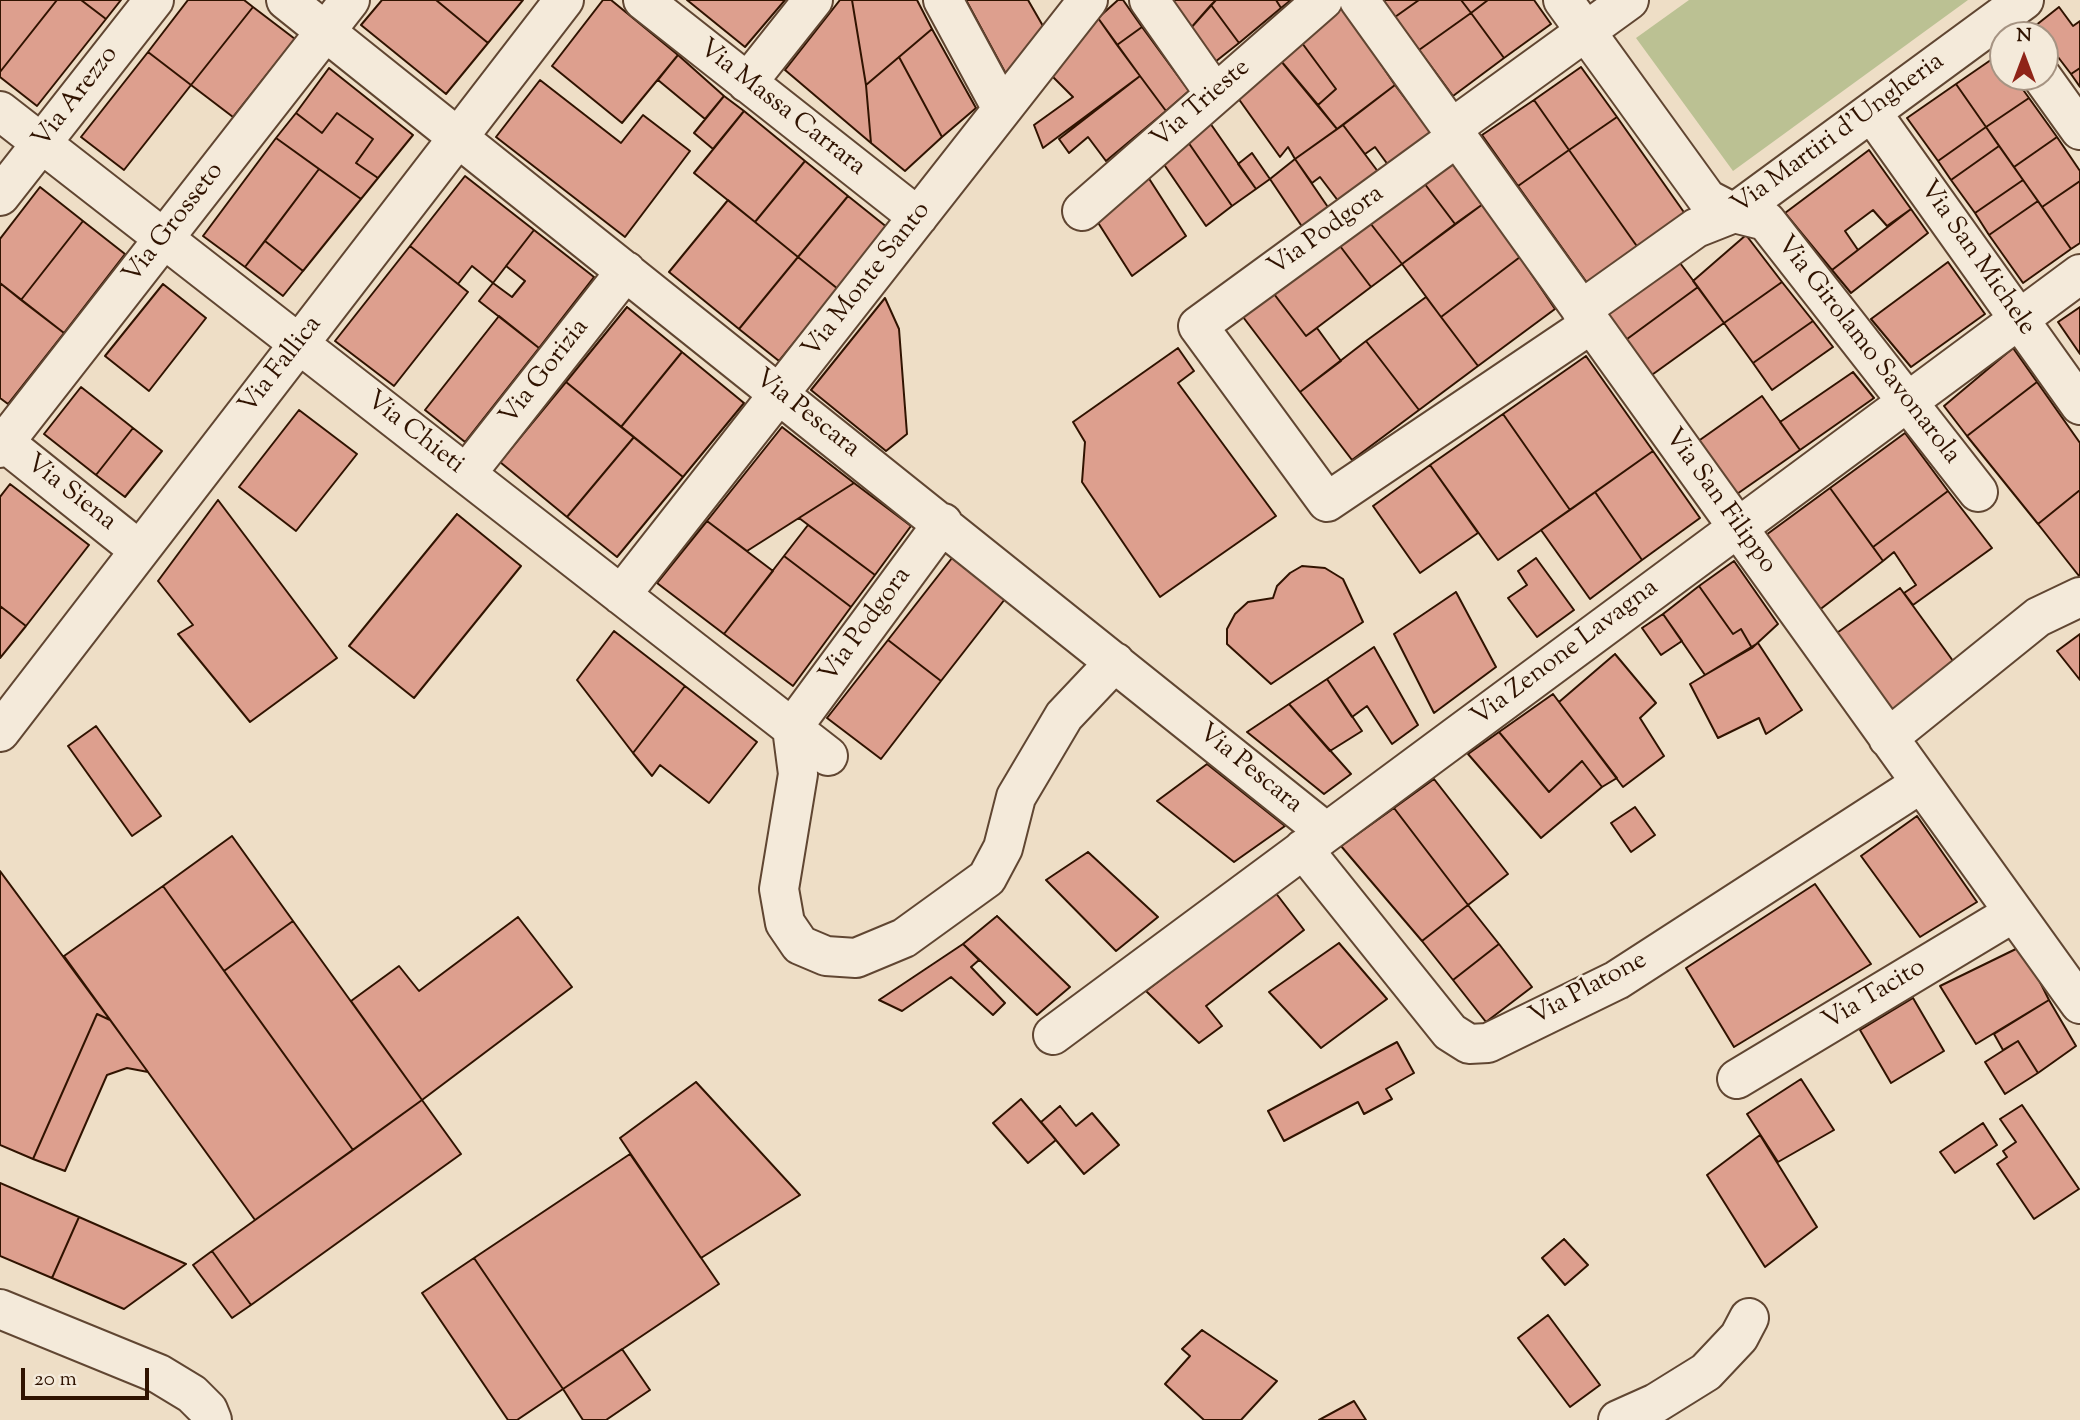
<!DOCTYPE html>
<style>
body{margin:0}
#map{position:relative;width:2080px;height:1420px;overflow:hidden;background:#eedec6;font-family:"Sorts Mill Goudy",serif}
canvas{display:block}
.north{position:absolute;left:1989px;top:21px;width:70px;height:70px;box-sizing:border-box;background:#f4eada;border:2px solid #a69483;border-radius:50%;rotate:0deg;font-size:19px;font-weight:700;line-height:28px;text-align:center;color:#301300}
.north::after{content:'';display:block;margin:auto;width:24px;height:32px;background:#8f2418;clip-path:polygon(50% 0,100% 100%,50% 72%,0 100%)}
.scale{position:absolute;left:21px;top:1368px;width:128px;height:32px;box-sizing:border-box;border:4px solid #301300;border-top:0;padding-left:9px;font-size:21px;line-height:24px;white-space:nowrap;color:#301300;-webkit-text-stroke:5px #f4eada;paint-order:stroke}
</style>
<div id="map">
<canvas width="2080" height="1420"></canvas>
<div class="north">N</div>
<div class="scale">20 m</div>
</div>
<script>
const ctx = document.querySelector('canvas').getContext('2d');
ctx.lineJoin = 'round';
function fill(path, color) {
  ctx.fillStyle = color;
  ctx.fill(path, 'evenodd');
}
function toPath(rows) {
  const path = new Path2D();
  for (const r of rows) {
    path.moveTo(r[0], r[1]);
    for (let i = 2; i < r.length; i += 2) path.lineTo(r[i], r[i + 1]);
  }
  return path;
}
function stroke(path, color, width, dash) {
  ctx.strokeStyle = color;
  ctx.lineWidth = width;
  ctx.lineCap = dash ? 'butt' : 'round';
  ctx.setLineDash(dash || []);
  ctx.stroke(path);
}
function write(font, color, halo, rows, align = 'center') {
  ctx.font = font + ' "Sorts Mill Goudy",serif';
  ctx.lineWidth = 5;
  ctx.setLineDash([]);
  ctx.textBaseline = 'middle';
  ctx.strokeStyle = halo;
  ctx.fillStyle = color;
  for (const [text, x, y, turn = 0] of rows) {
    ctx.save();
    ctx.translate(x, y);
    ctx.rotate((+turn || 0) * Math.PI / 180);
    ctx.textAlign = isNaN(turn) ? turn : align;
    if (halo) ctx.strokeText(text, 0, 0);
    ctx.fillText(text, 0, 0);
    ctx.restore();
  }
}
fill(toPath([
 [1689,0,1968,0,1733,171,1636,38]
]), '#bbc193');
const building = toPath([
 [0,0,57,0,0,72,0,0],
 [57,0,81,0,106,19,37,106,0,77,0,72,57,0],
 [81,0,121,0,106,19,81,0],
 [188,0,244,0,253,7,191,85,148,52,188,0],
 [382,0,436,0,488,43,446,94,361,25,382,0],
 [436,0,523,0,488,43,436,0],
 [603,0,611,0,678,55,622,123,552,66,603,0],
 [687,0,785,0,745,47,687,0],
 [840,0,852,0,866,85,871,143,785,70,840,0],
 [852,0,917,0,932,29,866,85,852,0],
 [966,0,1028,0,1043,26,1006,74,966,0],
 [1118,0,1123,0,1142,27,1117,45,1098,18,1118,0],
 [1170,0,1216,0,1190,29,1170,0],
 [1216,0,1276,0,1281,8,1239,43,1211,5,1216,0],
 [1276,0,1291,0,1281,8,1276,0],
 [1383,0,1419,0,1395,17,1383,0],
 [1419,0,1461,0,1471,13,1419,50,1395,17,1419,0],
 [1461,0,1488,0,1471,13,1461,0],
 [1488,0,1534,0,1551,24,1504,58,1471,13,1488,0],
 [1211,5,1239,43,1215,62,1190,29,1211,5],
 [253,7,295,39,233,117,191,85,253,7],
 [1343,7,1395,85,1337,129,1318,105,1336,89,1302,43,1343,7],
 [2059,7,2073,26,2080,21,2080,68,2071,74,2045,40,2045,35,2042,35,2035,26,2059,7],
 [1471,13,1504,58,1453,96,1419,50,1471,13],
 [1098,18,1140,76,1043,148,1034,125,1073,97,1050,74,1098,18],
 [1142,27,1189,91,1166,111,1117,45,1142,27],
 [932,29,976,108,942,137,899,57,932,29],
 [1302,43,1336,89,1318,105,1281,61,1302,43],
 [148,52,191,85,124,170,81,137,148,52],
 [678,55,724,96,705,119,658,80,678,55],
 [1998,55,2003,61,2003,77,2014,77,2029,98,1986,127,1956,84,1998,55],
 [899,57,942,137,905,171,871,143,866,85,899,57],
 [1281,61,1337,129,1295,159,1288,147,1280,157,1238,98,1281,61],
 [1581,67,1617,117,1569,150,1534,100,1581,67],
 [329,68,413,135,378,178,356,163,373,139,337,113,322,133,296,113,329,68],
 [2080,68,2080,87,2071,74,2080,68],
 [1140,76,1166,111,1106,161,1088,137,1069,153,1059,139,1140,76],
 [540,80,621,143,643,115,690,151,625,237,496,137,540,80],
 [1956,84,1986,127,1938,161,1907,118,1956,84],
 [1395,85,1434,137,1391,169,1375,147,1365,154,1343,125,1395,85],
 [724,96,744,111,713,149,694,133,724,96],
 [2029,98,2057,137,2014,167,1986,127,2029,98],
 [1534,100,1569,150,1518,186,1482,135,1534,100],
 [744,111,805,161,755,222,694,173,744,111],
 [296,113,322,133,337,113,373,139,356,163,378,178,361,199,276,138,296,113],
 [1617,117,1688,218,1641,252,1569,150,1617,117],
 [1210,123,1256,189,1232,206,1188,142,1210,123],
 [1343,125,1382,177,1342,206,1320,177,1312,183,1295,159,1343,125],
 [1986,127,1999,146,1951,180,1938,161,1986,127],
 [2057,137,2080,171,2080,181,2042,207,2014,167,2057,137],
 [276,138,319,169,245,267,203,236,276,138],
 [1188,142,1232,206,1206,226,1163,163,1188,142],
 [1999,146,2023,180,1975,213,1951,180,1999,146],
 [1569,150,1641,252,1590,287,1518,186,1569,150],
 [1869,150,1911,209,1887,226,1873,210,1845,231,1858,250,1832,270,1785,213,1869,150],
 [1252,153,1270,179,1256,189,1238,164,1252,153],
 [1451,157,1483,204,1455,224,1421,179,1451,157],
 [1295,159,1332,213,1305,231,1270,179,1295,159],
 [805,161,848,196,798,257,755,222,805,161],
 [319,169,361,199,303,271,265,241,319,169],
 [465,176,534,230,493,283,472,266,458,284,410,246,465,176],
 [1148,177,1186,236,1132,276,1097,221,1148,177],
 [1421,179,1455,224,1402,264,1367,219,1421,179],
 [2023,180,2038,201,1989,235,1975,213,2023,180],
 [2080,181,2080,243,2071,249,2042,207,2080,181],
 [40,187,83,221,21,300,0,283,0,239,40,187],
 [848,196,888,228,838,289,798,257,848,196],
 [728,200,798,257,739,329,669,272,728,200],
 [2038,201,2071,249,2023,283,1989,235,2038,201],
 [1483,204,1520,257,1441,317,1402,264,1483,204],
 [1911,209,1928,233,1851,293,1832,270,1911,209],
 [1367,219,1402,264,1371,287,1337,242,1367,219],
 [83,221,125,254,64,333,21,300,83,221],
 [534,230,594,277,539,348,479,301,493,283,512,297,525,281,506,266,534,230],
 [1746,235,1782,282,1724,323,1693,281,1746,235],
 [265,241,303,271,283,296,245,267,265,241],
 [1337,242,1371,287,1306,336,1271,290,1337,242],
 [410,246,468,292,394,386,335,341,410,246],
 [1674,255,1698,287,1623,342,1599,310,1674,255],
 [798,257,838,289,779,361,739,329,798,257],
 [1520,257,1555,309,1478,366,1441,317,1520,257],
 [1948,262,1985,314,1911,367,1871,319,1948,262],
 [1782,282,1813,321,1753,363,1724,323,1782,282],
 [0,283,64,333,8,404,0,398,0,283],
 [163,284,206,318,149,391,105,356,163,284],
 [1698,287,1724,323,1649,377,1623,342,1698,287],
 [1271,290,1306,336,1317,328,1341,361,1300,392,1240,313,1271,290],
 [1426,297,1478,366,1419,410,1366,341,1426,297],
 [885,298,899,329,907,434,886,451,811,390,885,298],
 [627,307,682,352,621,427,566,382,627,307],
 [2080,307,2080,354,2058,322,2080,307],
 [499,316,539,348,465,442,425,410,499,316],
 [1813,321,1833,347,1772,390,1753,363,1813,321],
 [1366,341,1419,410,1352,460,1300,392,1366,341],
 [1178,348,1194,371,1178,383,1276,516,1160,597,1082,482,1085,442,1073,422,1178,348],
 [2013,348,2037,382,1967,436,1944,406,2013,348],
 [682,352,744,403,683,477,621,427,682,352],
 [1586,356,1653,451,1570,510,1503,414,1586,356],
 [1853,372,1874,398,1800,450,1780,422,1853,372],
 [566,382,634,437,567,517,500,462,566,382],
 [2037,382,2080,443,2080,490,2038,524,1967,436,2037,382],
 [81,387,133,428,96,475,44,434,81,387],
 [1762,396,1800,450,1737,494,1697,442,1762,396],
 [299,410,357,454,296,531,239,487,299,410],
 [1503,414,1570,510,1498,560,1430,465,1503,414],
 [782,427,854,483,747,551,707,521,782,427],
 [133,428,162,451,125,497,96,475,133,428],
 [1905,433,1948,491,1873,547,1830,488,1905,433],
 [634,437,683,477,617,557,567,517,634,437],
 [1653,451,1700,518,1642,560,1595,492,1653,451],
 [1430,465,1478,533,1420,573,1373,506,1430,465],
 [854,483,911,526,875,575,799,518,854,483],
 [10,484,89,545,26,626,0,606,0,497,10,484],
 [1830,488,1883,561,1818,611,1766,535,1830,488],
 [2080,490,2080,574,2079,576,2038,524,2080,490],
 [1948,491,1992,548,1913,605,1904,593,1916,585,1894,552,1883,561,1873,547,1948,491],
 [1595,492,1642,560,1590,599,1541,530,1595,492],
 [218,500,337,658,250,722,178,634,193,625,158,581,218,500],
 [457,514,521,566,414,698,349,646,457,514],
 [707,521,773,571,724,634,657,583,707,521],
 [808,525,875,575,851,607,784,556,808,525],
 [784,556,851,607,793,686,724,634,784,556],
 [952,558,1005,599,941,681,888,640,952,558],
 [1536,558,1574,610,1537,637,1508,598,1527,585,1518,571,1536,558],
 [1734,561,1778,624,1752,648,1741,629,1733,634,1699,586,1734,561],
 [1302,566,1325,568,1343,579,1363,622,1271,684,1227,644,1227,629,1235,614,1248,602,1273,598,1277,586,1290,573,1302,566],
 [1699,586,1733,634,1741,629,1752,648,1705,675,1663,614,1699,586],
 [1900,588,1956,665,1888,715,1834,635,1900,588],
 [1456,592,1496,667,1434,713,1394,634,1456,592],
 [0,606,26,626,0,658,0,606],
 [1663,614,1682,641,1661,655,1642,628,1663,614],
 [614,631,685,686,633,753,577,680,614,631],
 [2080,634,2080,680,2057,651,2080,634],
 [888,640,941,681,881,759,827,718,888,640],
 [1758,643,1802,710,1766,734,1759,718,1718,738,1690,684,1758,643],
 [1374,647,1418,725,1392,744,1367,706,1352,717,1327,679,1374,647],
 [1615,654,1656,703,1640,718,1664,756,1623,787,1559,702,1615,654],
 [1327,679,1362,731,1330,751,1289,704,1327,679],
 [685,686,757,742,709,803,660,765,652,776,633,753,685,686],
 [1553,694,1559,702,1617,778,1602,787,1582,761,1549,792,1499,732,1553,694],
 [1289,704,1351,774,1324,794,1247,732,1289,704],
 [96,726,161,816,132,836,68,746,96,726],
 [1499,732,1549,792,1582,761,1602,787,1541,838,1468,754,1499,732],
 [1207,764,1285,826,1234,862,1157,801,1207,764],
 [1434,779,1508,874,1468,905,1394,808,1434,779],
 [1635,807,1655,835,1631,852,1611,823,1635,807],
 [1394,808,1468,905,1422,941,1341,846,1394,808],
 [1917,816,1977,902,1920,937,1861,856,1917,816],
 [232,836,293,921,224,971,163,886,232,836],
 [1088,852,1158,917,1116,951,1046,880,1088,852],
 [0,871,110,1020,97,1014,33,1159,0,1145,0,871],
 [1815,884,1871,964,1734,1047,1686,968,1815,884],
 [163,886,353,1150,255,1220,64,956,163,886],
 [1275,892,1304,930,1206,1006,1222,1026,1199,1043,1146,991,1275,892],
 [1468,905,1499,944,1453,980,1422,941,1468,905],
 [997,916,1070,987,1037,1015,963,944,997,916],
 [518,917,572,987,422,1100,351,1001,399,966,419,991,518,917],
 [293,921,422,1100,353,1150,224,971,293,921],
 [1339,943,1387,999,1321,1048,1269,992,1339,943],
 [963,944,979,960,971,967,1005,1003,993,1015,951,977,902,1011,879,1000,963,944],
 [1499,944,1532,987,1486,1022,1453,980,1499,944],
 [2022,946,2049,1000,1976,1044,1940,986,2022,946],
 [1913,998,1944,1051,1891,1083,1860,1030,1913,998],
 [2049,1000,2076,1046,2038,1073,2018,1041,2003,1050,1994,1034,2049,1000],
 [97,1014,110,1020,148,1072,127,1068,107,1075,65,1171,33,1159,97,1014],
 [2018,1041,2038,1073,2005,1094,1985,1062,2018,1041],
 [1397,1042,1414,1073,1386,1089,1392,1099,1364,1114,1358,1102,1284,1141,1268,1111,1397,1042],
 [1801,1079,1834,1130,1778,1162,1747,1114,1801,1079],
 [696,1082,800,1195,701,1258,620,1138,696,1082],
 [1021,1099,1056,1140,1028,1163,993,1123,1021,1099],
 [422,1100,461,1154,251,1305,212,1251,422,1100],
 [2022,1105,2079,1189,2034,1219,1997,1164,2007,1157,2003,1151,2016,1142,2000,1119,2022,1105],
 [1060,1106,1076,1126,1092,1113,1119,1145,1084,1174,1041,1122,1060,1106],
 [1983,1123,1997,1145,1955,1173,1940,1152,1983,1123],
 [1760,1135,1817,1227,1765,1267,1707,1175,1760,1135],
 [630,1154,719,1284,563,1389,474,1258,630,1154],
 [0,1183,79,1217,52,1278,0,1256,0,1183],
 [79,1217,186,1264,124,1309,52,1278,79,1217],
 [1564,1239,1588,1265,1565,1285,1542,1258,1564,1239],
 [212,1251,251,1305,232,1318,193,1265,212,1251],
 [474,1258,563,1389,517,1420,508,1420,422,1293,474,1258],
 [1548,1315,1600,1385,1570,1407,1518,1338,1548,1315],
 [1202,1330,1277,1381,1241,1420,1204,1420,1165,1384,1190,1356,1182,1349,1202,1330],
 [622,1349,650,1390,606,1420,583,1420,563,1389,622,1349],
 [1354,1401,1366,1420,1319,1420,1354,1401]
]);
fill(building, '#dd9f8e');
stroke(building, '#301300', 2);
const minor = toPath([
 [286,0,1326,832],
 [643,0,918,217],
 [943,0,1002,109],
 [1149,0,1215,94],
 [1359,0,2080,1004],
 [1563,0,1707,199,1734,213,1766,221,1978,492],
 [2042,77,2080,130],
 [747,83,813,0],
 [0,111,828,756],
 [1872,113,2080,405],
 [1451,129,1629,0],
 [1457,137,1198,326,1327,502,1591,324],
 [0,196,154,0],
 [1082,211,1323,0],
 [1581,310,1696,228,1734,213,2024,0],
 [0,439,139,550],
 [0,448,350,0],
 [466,474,626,271],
 [943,523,792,728,798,774,779,889,785,923,800,945,826,956,856,958,904,938,987,878,1003,848,1016,797,1064,716,1115,662],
 [621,595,1088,0],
 [0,732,564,0],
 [1888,738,2038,617,2080,597],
 [1303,849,1450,1032,1469,1044,1488,1043,1617,980,1920,784],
 [1053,1035,2080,274],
 [1737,1079,2013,913],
 [0,1309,159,1374,192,1394,208,1410,212,1420],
 [1618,1420,1656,1403,1706,1372,1739,1337,1749,1318]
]);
stroke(minor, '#604632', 42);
stroke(minor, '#f4eada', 38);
write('26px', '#301300', '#f4eada', [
 ["Via Arezzo",77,98,-52],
 ["Via Trieste",1202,105,-41],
 ["Via Massa Carrara",781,109,38],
 ["Via Martiri d'Ungheria",1839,135,-36],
 ["Via Grosseto",175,224,-52],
 ["Via Podgora",1327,232,-36],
 ["Via San Michele",1976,259,55],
 ["Via Monte Santo",868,281,-52],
 ["Via Girolamo Savonarola",1867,351,52],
 ["Via Fallica",282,366,-52],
 ["Via Gorizia",546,373,-52],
 ["Via Pescara",806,415,38],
 ["Via Chieti",414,434,38],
 ["Via Siena",70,494,38],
 ["Via San Filippo",1719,502,54],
 ["Via Podgora",867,626,-54],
 ["Via Zenone Lavagna",1566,654,-37],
 ["Via Pescara",1249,770,39],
 ["Via Platone",1589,990,-28],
 ["Via Tacito",1875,996,-31]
]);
</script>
